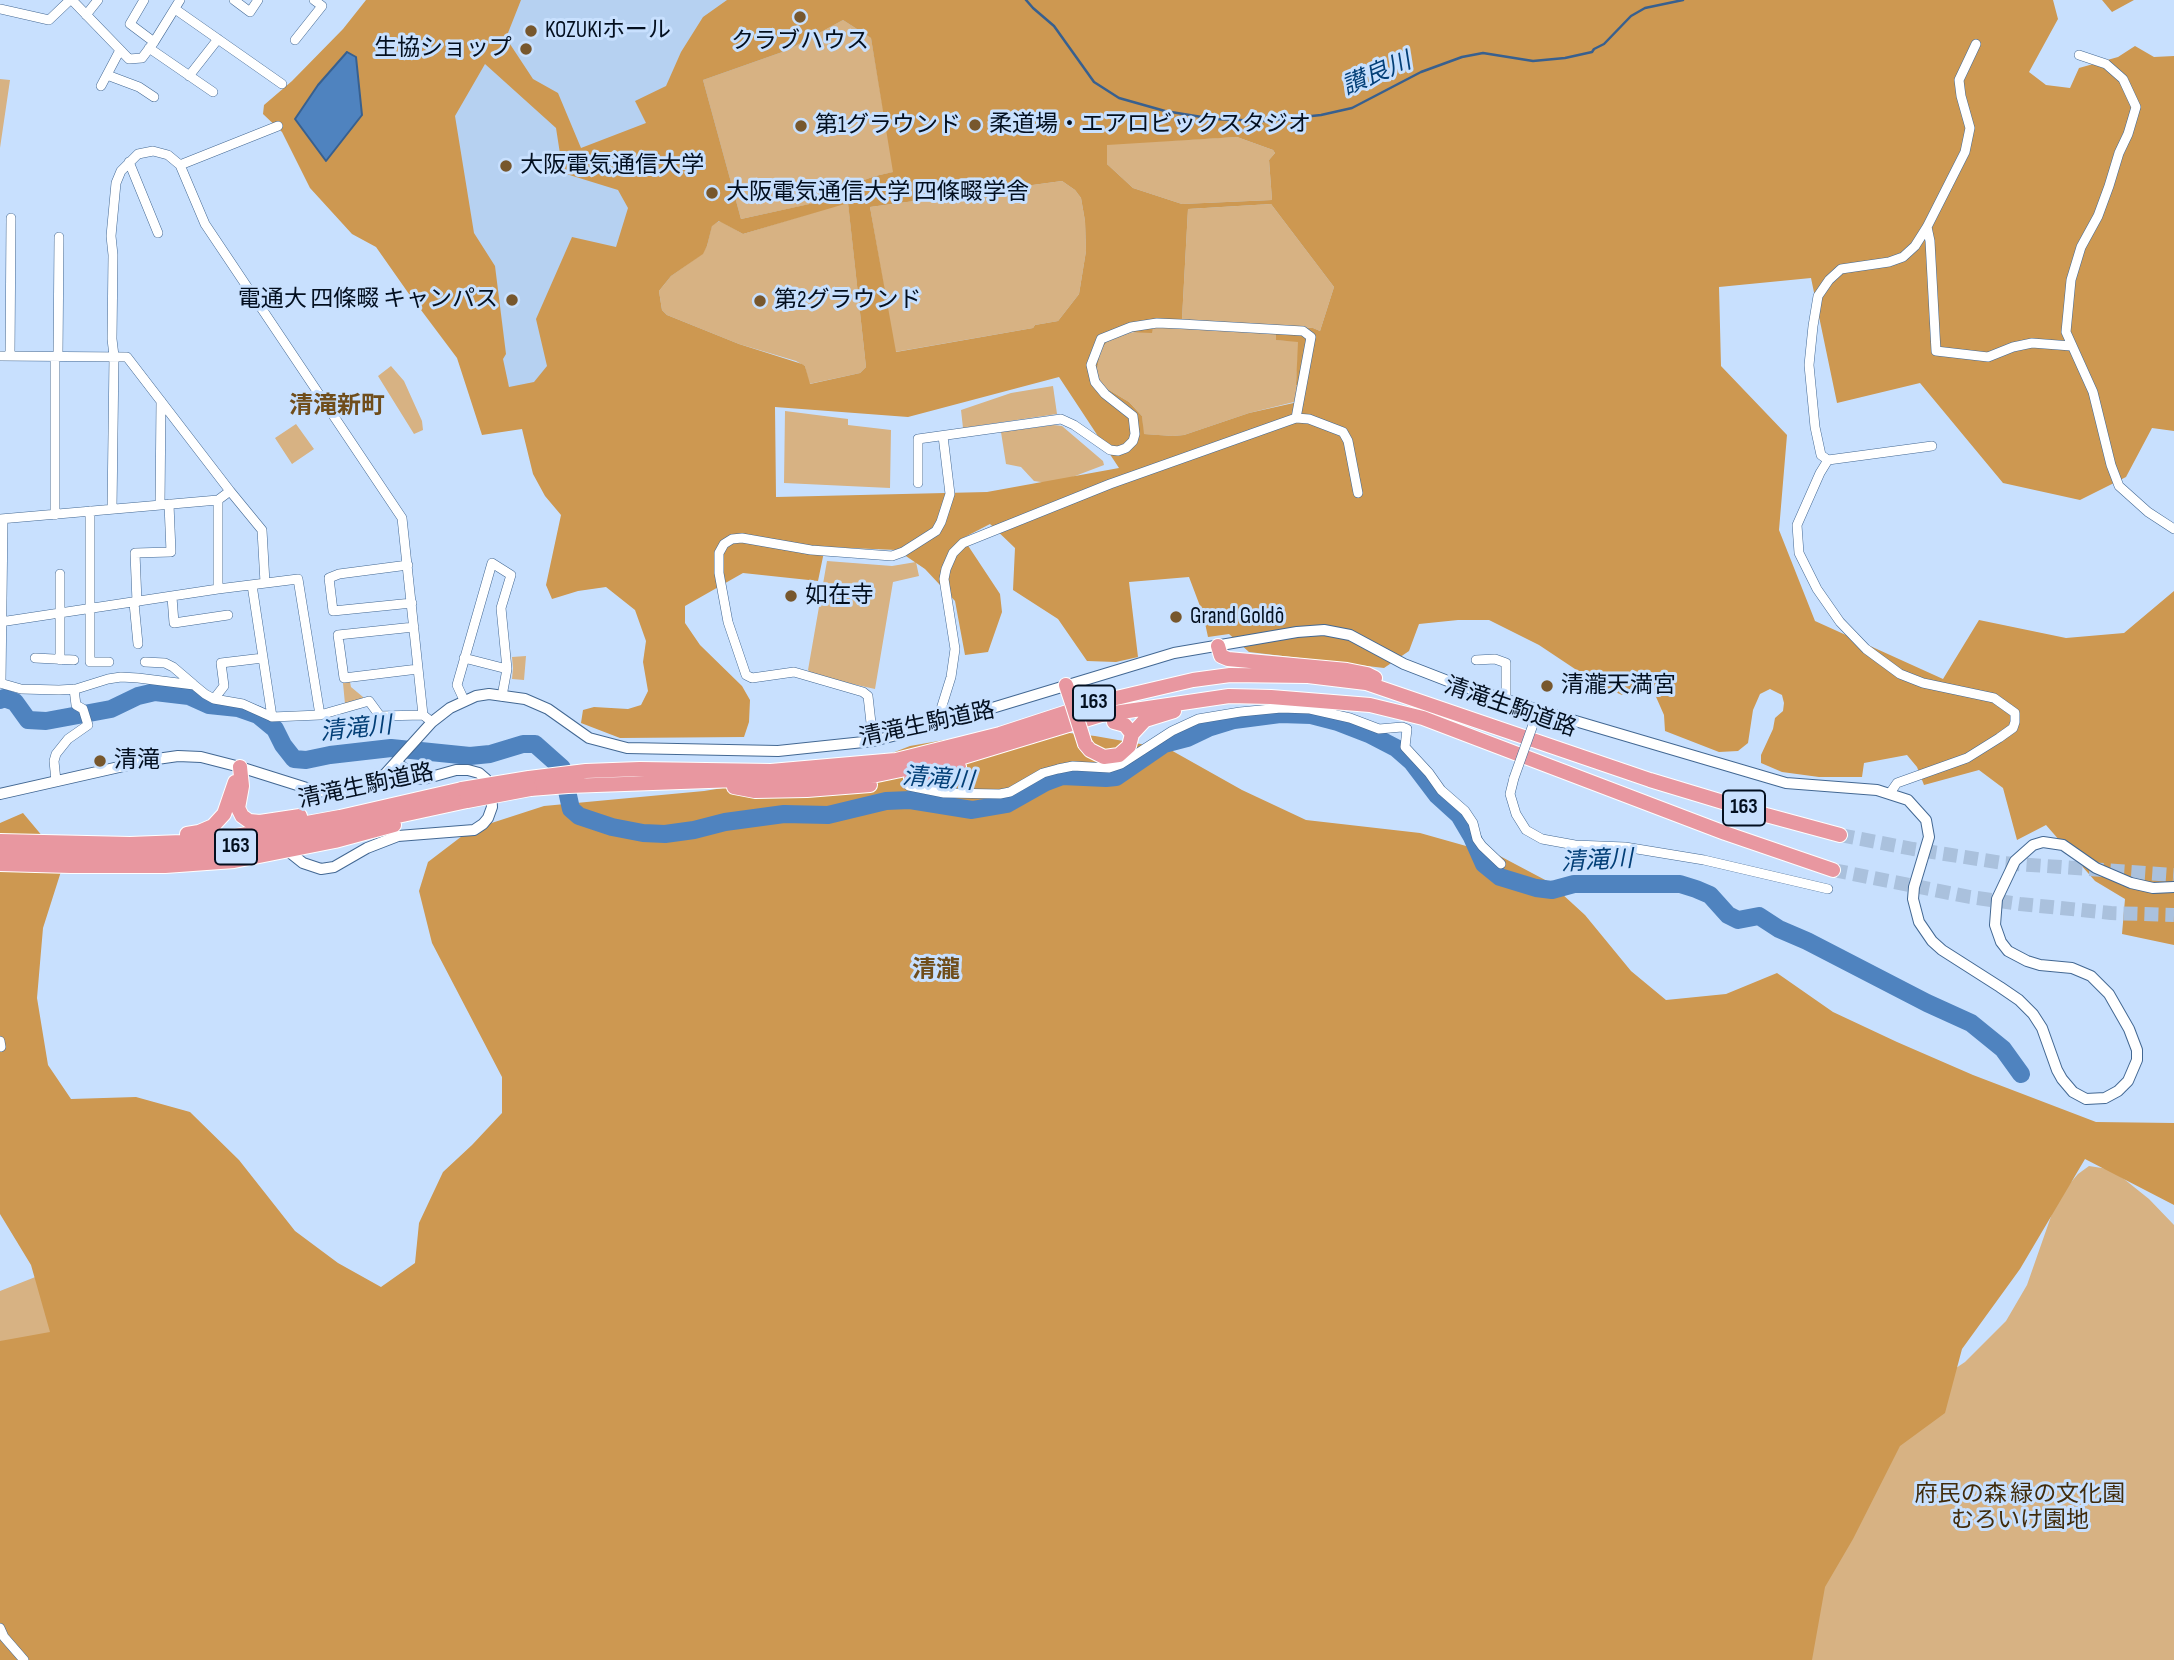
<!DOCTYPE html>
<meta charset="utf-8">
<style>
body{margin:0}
canvas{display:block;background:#c8e0fe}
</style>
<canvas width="2174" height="1660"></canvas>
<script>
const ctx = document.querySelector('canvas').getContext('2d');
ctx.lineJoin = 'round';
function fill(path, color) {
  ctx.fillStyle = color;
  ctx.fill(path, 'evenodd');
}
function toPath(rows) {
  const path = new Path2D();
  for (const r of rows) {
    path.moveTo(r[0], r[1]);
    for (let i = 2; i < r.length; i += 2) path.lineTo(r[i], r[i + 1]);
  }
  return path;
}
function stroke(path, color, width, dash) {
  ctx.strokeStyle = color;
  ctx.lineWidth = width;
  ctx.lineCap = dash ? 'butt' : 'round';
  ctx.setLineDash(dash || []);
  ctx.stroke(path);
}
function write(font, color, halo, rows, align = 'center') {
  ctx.font = font + ' "Sofia Sans Condensed","Noto Sans JP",sans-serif';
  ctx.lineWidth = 6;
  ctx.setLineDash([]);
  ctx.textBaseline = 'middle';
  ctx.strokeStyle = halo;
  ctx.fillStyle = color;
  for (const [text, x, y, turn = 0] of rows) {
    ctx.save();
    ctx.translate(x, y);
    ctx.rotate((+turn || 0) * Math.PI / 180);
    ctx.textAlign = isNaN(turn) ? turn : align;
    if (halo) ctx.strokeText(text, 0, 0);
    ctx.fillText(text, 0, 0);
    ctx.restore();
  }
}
fill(toPath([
 [486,0,970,0,547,393,511,395,440,114]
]), '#b6d1f1');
fill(toPath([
 [843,20,871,38,894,172,875,176,822,196,824,201,741,219,703,80,788,50],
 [0,79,10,80,0,148],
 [1237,137,1273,150,1275,153,1269,160,1272,200,1182,204,1133,188,1107,164,1106,144],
 [1062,181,1075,190,1081,198,1085,221,1086,251,1079,294,1058,321,1035,325,1033,328,895,352,870,207],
 [848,202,866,367,860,373,809,384,805,366,796,361,739,344,667,315,662,310,659,291,671,276,702,254,707,246,712,225,720,221,743,234],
 [1271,204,1334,287,1320,331,1313,328,1182,319,1188,209],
 [1152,327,1276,334,1276,340,1299,341,1296,385,1300,385,1298,401,1249,413,1184,435,1173,436,1143,434,1142,416,1129,402,1104,387,1099,382,1097,369,1101,350,1107,342,1119,334,1138,332],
 [391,366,404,381,422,421,423,430,414,434,378,376],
 [1053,386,1057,414,963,428,961,410,1011,393],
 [785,411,848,419,848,425,891,430,890,488,784,483],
 [296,424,314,449,292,464,275,438],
 [1054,425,1062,426,1103,461,1104,465,1062,481,1048,483,1034,481,1021,467,1006,464,1001,432],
 [827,561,892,566,916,562,919,576,893,582,875,689,812,675,808,670],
 [526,656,524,680,512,679,513,668,512,657],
 [350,682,351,687,363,697,363,700,345,704,343,683],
 [2089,1166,2108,1169,2124,1179,2149,1199,2174,1225,2174,1660,1679,1660,1953,1370,1965,1362,2006,1321,2027,1285,2055,1205,2067,1187,2078,1174],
 [58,1268,95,1328,0,1347,0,1291]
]), '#d7b283');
fill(toPath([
 [366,0,521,0,506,38,533,79,558,93,581,148,646,123,635,101,666,86,681,52,703,17,727,0,2053,0,2058,19,2029,72,2046,85,2070,88,2079,68,2118,57,2135,46,2154,57,2174,56,2174,431,2152,428,2126,477,2080,500,2003,483,1920,383,1837,403,1811,278,1719,287,1721,366,1787,435,1779,530,1815,621,1943,679,1979,620,2066,638,2124,633,2174,591,2174,945,2122,934,2125,899,2095,881,2046,825,2017,840,2003,788,1979,770,1924,785,1917,767,1907,755,1864,763,1862,777,1819,777,1782,772,1761,763,1761,755,1773,729,1775,718,1783,711,1784,703,1782,695,1770,689,1760,694,1753,710,1748,743,1738,751,1719,752,1665,731,1664,715,1649,681,1622,695,1599,685,1539,645,1489,620,1458,620,1419,624,1409,651,1384,668,1249,652,1229,634,1208,637,1203,614,1189,577,1129,582,1138,657,1116,662,1087,661,1058,619,1013,590,1015,548,990,524,963,538,1000,594,1002,612,988,652,965,655,955,601,925,569,897,550,825,547,818,581,743,573,685,606,685,623,700,645,742,686,750,700,749,722,744,737,620,738,581,723,583,710,594,707,628,709,641,705,648,691,643,662,646,641,635,610,606,587,578,591,552,599,546,585,561,515,545,496,533,474,522,429,482,435,457,358,409,294,376,247,352,234,310,188,282,132,263,114,264,105,292,81,343,29],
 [843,20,871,38,893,172,875,176,821,196,823,201,741,219,703,80,788,50],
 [485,64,556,128,563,173,618,190,628,208,616,247,572,237,536,319,547,366,534,382,509,387,503,359,506,354,495,266,474,233,455,116],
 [1237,137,1273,150,1275,153,1269,160,1272,200,1182,204,1133,188,1107,164,1107,145],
 [1062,181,1075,190,1081,198,1085,221,1086,251,1079,294,1058,321,1035,325,1033,328,896,352,870,207],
 [848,203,866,367,860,373,810,384,805,366,802,364,739,344,667,315,662,310,659,291,671,276,703,254,707,246,712,226,719,221,743,234],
 [1271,204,1334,287,1320,331,1313,328,1182,319,1188,209],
 [1153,327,1276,334,1276,340,1298,342,1296,385,1300,385,1298,402,1249,413,1184,435,1173,436,1144,434,1142,416,1129,402,1104,387,1099,382,1097,369,1101,350,1107,342,1119,334,1126,332,1152,333],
 [1059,377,1119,468,987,492,776,497,775,407,908,417],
 [2102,0,2134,0,2112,12],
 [1018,727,1095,736,1169,749,1242,790,1306,820,1420,833,1498,855,1549,882,1585,915,1631,971,1666,1000,1726,994,1777,973,1833,1012,1897,1042,1973,1075,2096,1122,2174,1123,2174,1205,2085,1159,2020,1269,1962,1349,1945,1413,1900,1446,1853,1539,1825,1587,1812,1660,0,1660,0,1341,50,1332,31,1265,0,1214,0,823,23,813,64,862,43,928,37,998,48,1065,71,1099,136,1097,190,1112,239,1160,295,1231,338,1263,381,1287,415,1263,419,1223,443,1172,472,1145,502,1113,502,1077,432,943,419,891,428,862,470,830,544,806,704,791,856,767,910,746]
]), '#cd9851');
const water = toPath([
 [347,52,356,57,362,115,326,161,295,119,318,85,347,52]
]);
fill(water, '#4f83bf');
stroke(water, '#38608f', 2);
stroke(toPath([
 [1026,0,1033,8,1054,26,1094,82,1119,98,1165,111,1214,119,1265,121,1321,115,1352,108,1421,72,1462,57,1483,53,1533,61,1565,58,1592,52,1594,49,1604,44,1631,16,1645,8,1683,0]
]), '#38608f', 2.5);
stroke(toPath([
 [0,700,4,698,15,702,28,720,46,721,111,709,138,696,155,692,189,696,209,705,238,708,258,715,275,729,283,745,294,759,306,760,330,755,391,748,470,756,490,754,523,744,535,744,562,768,571,809,579,816,612,827,643,833,665,834,694,830,725,822,784,814,828,815,886,801,910,800,972,810,1007,804,1046,782,1062,776,1106,778,1116,777,1164,744,1187,738,1208,728,1234,720,1280,714,1311,715,1338,722,1369,734,1396,748,1412,762,1437,795,1459,815,1472,837,1484,864,1500,877,1536,888,1552,890,1574,884,1680,884,1696,889,1710,895,1728,915,1738,920,1759,916,1779,929,1807,941,1927,1003,1971,1023,2003,1049,2021,1074]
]), '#4f83bf', 18);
stroke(toPath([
 [1840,835,1913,849,2003,863,2174,875],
 [1833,870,1970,897,2020,904,2111,913,2174,915]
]), '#aac1dd', 14, [14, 7]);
const minor = toPath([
 [72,0,129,59,142,58,154,42,180,0],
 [144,0,130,24,154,42],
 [234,0,250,12,258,0],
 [0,9,49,20,70,0],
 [175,9,282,84],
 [86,15,98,0],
 [295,40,322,6,314,0],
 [149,48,213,92],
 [2079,55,2106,64,2123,79,2136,107,2128,134,2119,153,2109,186,2098,216,2081,247,2071,280,2066,332,2093,392,2111,465,2119,486,2148,512,2174,529],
 [107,75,139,87,154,97],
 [189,76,218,39],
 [101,86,120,50],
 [129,162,158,233],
 [180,165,278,126],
 [1927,227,1930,241,1936,351,1988,357,2013,347,2032,343,2071,346],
 [0,356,127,357,230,491],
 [10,356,11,218],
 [58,357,59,237],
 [1828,460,1820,473,1797,525,1799,553,1817,589,1840,622,1866,649,1900,674,1923,683,1994,698,2015,713,2015,722,2013,728,1999,738,1967,758,1897,783,1890,793],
 [1828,460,1821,455,1815,427,1809,365,1813,326,1818,296,1829,280,1841,269,1889,262,1903,257,1915,246,1927,227,1965,152,1970,128,1961,96,1959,80,1976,44],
 [1828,460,1932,446],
 [918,483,918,439,1061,419,1074,425,1110,450,1118,451,1126,448,1133,441,1135,434,1133,416,1105,394,1095,382,1091,365,1101,339,1131,327,1157,323,1181,324,1303,331,1311,337,1296,418],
 [218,500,218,589],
 [160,505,161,401],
 [112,509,114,356,112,339,113,255,111,236,116,183,121,171,138,154,153,151,168,155,180,165,205,224,402,518,423,715,432,722],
 [90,511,90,662,109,662],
 [55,515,55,357],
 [0,519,218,500,230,491,262,530,265,583],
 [408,565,339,574,329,578,333,611,412,603],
 [60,574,60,660],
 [172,597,174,623,228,615],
 [137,602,135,553,171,552,169,504],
 [134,603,138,644],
 [0,622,218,589,298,579,320,715,272,717,252,585],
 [414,627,338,635,344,678,418,669],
 [35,658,74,660],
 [464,658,507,669],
 [1476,660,1495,659,1506,663,1506,700],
 [145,662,165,663,173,667,193,684],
 [1,682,3,519],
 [0,683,21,689,59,690,76,689,108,679,121,677,138,678,194,685,205,694,214,699,243,704,272,717],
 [214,699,224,686,221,663,263,658],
 [464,700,457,685,492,563,511,575,501,608,507,669,502,696],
 [320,715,369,701,380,716,423,715],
 [936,725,951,677,955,649,944,579,946,569,953,553,963,543,1110,484,1296,418,1309,419,1343,432,1348,441,1358,493],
 [873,741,868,696,863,692,794,672,752,678,746,675,728,622,719,573,719,553,724,544,732,539,742,538,811,550,892,556,903,552,936,531,941,522,950,494,943,436],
 [1514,778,1510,794,1516,814,1526,830,1542,839,1575,845,1625,847,1704,860,1828,889],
 [908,780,909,786,944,793,1000,794,1010,792,1043,773,1058,769,1073,766,1109,768,1121,764,1172,731,1198,719,1240,712,1281,708,1310,709,1350,718,1379,729,1402,727,1407,729,1405,747,1429,773,1441,790,1465,811,1473,823,1477,839,1482,846,1501,864],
 [56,781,54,761,56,754,68,739,88,725,83,709,76,705,74,689],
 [0,1041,1,1047],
 [0,1628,4,1637,24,1660]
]);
const tertiary = toPath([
 [0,794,150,760,178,756,201,757,240,767,313,790,333,793,352,790,370,783,385,774,432,722,450,708,476,696,489,694,525,699,548,709,589,738,627,748,778,751,873,741,936,725,1174,653,1297,632,1324,630,1350,635,1404,664,1453,683,1538,710,1786,783,1877,790,1908,800,1926,820,1929,837,1914,887,1913,899,1919,922,1932,941,1942,950,2000,987,2019,1000,2033,1014,2042,1028,2057,1070,2062,1079,2073,1092,2086,1099,2105,1098,2118,1091,2128,1081,2137,1060,2137,1050,2129,1029,2109,994,2091,976,2072,968,2040,965,2027,961,2008,951,2001,942,1995,925,1997,899,2015,861,2033,845,2043,842,2063,845,2096,868,2131,883,2153,888,2174,887],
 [288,851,303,863,321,869,334,867,367,848,398,836,474,830,483,824,488,818,492,807,491,790,486,779,479,773,468,770,456,770,424,779,417,778,397,763]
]);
const trunk = toPath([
 [1218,646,1221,656,1228,659,1347,670,1367,674,1375,678],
 [1066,685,1072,703],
 [1114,722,1125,725,1132,734],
 [1085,744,1090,750,1104,757,1119,755,1129,746,1132,734,1145,720,1174,711],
 [240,767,242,786,238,808,242,816,249,821,260,822,300,816],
 [529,778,586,771,640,769,771,771,896,760,1000,734,1095,703,1193,680,1230,675,1308,676,1366,683,1650,780,1766,815,1840,835],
 [911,779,959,767],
 [734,787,755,791,807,790,870,785],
 [530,789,568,786,877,775,963,757,1101,715,1229,696,1271,697,1370,705,1423,718,1725,833,1833,870],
 [187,834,199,832,213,826,224,814,235,782],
 [0,841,130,844,182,842,236,836,340,817,462,789],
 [0,854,179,853,264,845,467,801],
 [0,864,71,866,165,866,234,861,335,841,394,825]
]);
stroke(minor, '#436893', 10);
stroke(tertiary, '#436893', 12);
stroke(trunk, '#fff', 16);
stroke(minor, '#fff', 9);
stroke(tertiary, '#fff', 10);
stroke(trunk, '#e897a0', 14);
const minorBridge = toPath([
 [1514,778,1535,719]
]);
const trunkBridge = toPath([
 [1072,703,1085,744],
 [462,789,529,778],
 [467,801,530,789]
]);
stroke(minorBridge, '#436893', 10, []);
stroke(trunkBridge, '#fff', 16, []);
stroke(minorBridge, '#fff', 9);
stroke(trunkBridge, '#e897a0', 14);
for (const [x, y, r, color] of [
 [800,17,7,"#77572d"],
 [531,31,7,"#77572d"],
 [526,49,7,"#77572d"],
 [975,125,7,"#77572d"],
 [801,126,7,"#77572d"],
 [506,166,7,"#77572d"],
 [712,193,7,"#77572d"],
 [512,300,7,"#77572d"],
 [760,301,7,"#77572d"],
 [791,596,7,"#77572d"],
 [1176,617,7,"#77572d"],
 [1547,686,7,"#77572d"],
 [100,761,7,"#77572d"]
]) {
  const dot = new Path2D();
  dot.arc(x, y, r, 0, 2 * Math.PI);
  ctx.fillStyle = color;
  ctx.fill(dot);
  stroke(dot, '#c8e0fe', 2.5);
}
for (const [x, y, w] of [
 [1094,703,42],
 [1744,808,42],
 [236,847,42]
]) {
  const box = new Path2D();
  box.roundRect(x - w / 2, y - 17.5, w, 35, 5);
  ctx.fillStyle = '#c8e0fe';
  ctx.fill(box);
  stroke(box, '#030f1f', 2);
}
write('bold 21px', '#030f1f', null, [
 ["163",1094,703],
 ["163",1744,808],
 ["163",236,847]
]);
write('23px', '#030f1f', '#c8e0fe', [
 ["KOZUKIホール",545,31],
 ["クラブハウス",800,42,"center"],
 ["生協ショップ",512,49,"right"],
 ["柔道場・エアロビックスタジオ",989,125],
 ["第1グラウンド",815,126],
 ["大阪電気通信大学",520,166],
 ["大阪電気通信大学 四條畷学舎",726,193],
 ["電通大 四條畷 キャンパス",498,300,"right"],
 ["第2グラウンド",774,301],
 ["如在寺",805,596],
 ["Grand Goldô",1190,617],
 ["清瀧天満宮",1561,686],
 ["清滝",114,761]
], 'left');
write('23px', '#030f1f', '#c8e0fe', [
 ["清滝生駒道路",1510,708,19],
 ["清滝生駒道路",927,725,-12],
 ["清滝生駒道路",366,787,-12]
]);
write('23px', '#402b0b', '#c8e0fe', [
 ["府民の森 緑の文化園",2020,1495],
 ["むろいけ園地",2020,1521]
]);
write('italic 24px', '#033f77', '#c8e0fe', [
 ["讃良川",1377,75,-23],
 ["清滝川",356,730,-6],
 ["清滝川",938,780,4],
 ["清滝川",1597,862,-3]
]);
write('bold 24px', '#6f4d1b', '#c8e0fe', [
 ["清滝新町",337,407],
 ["清瀧",936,971]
]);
</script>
